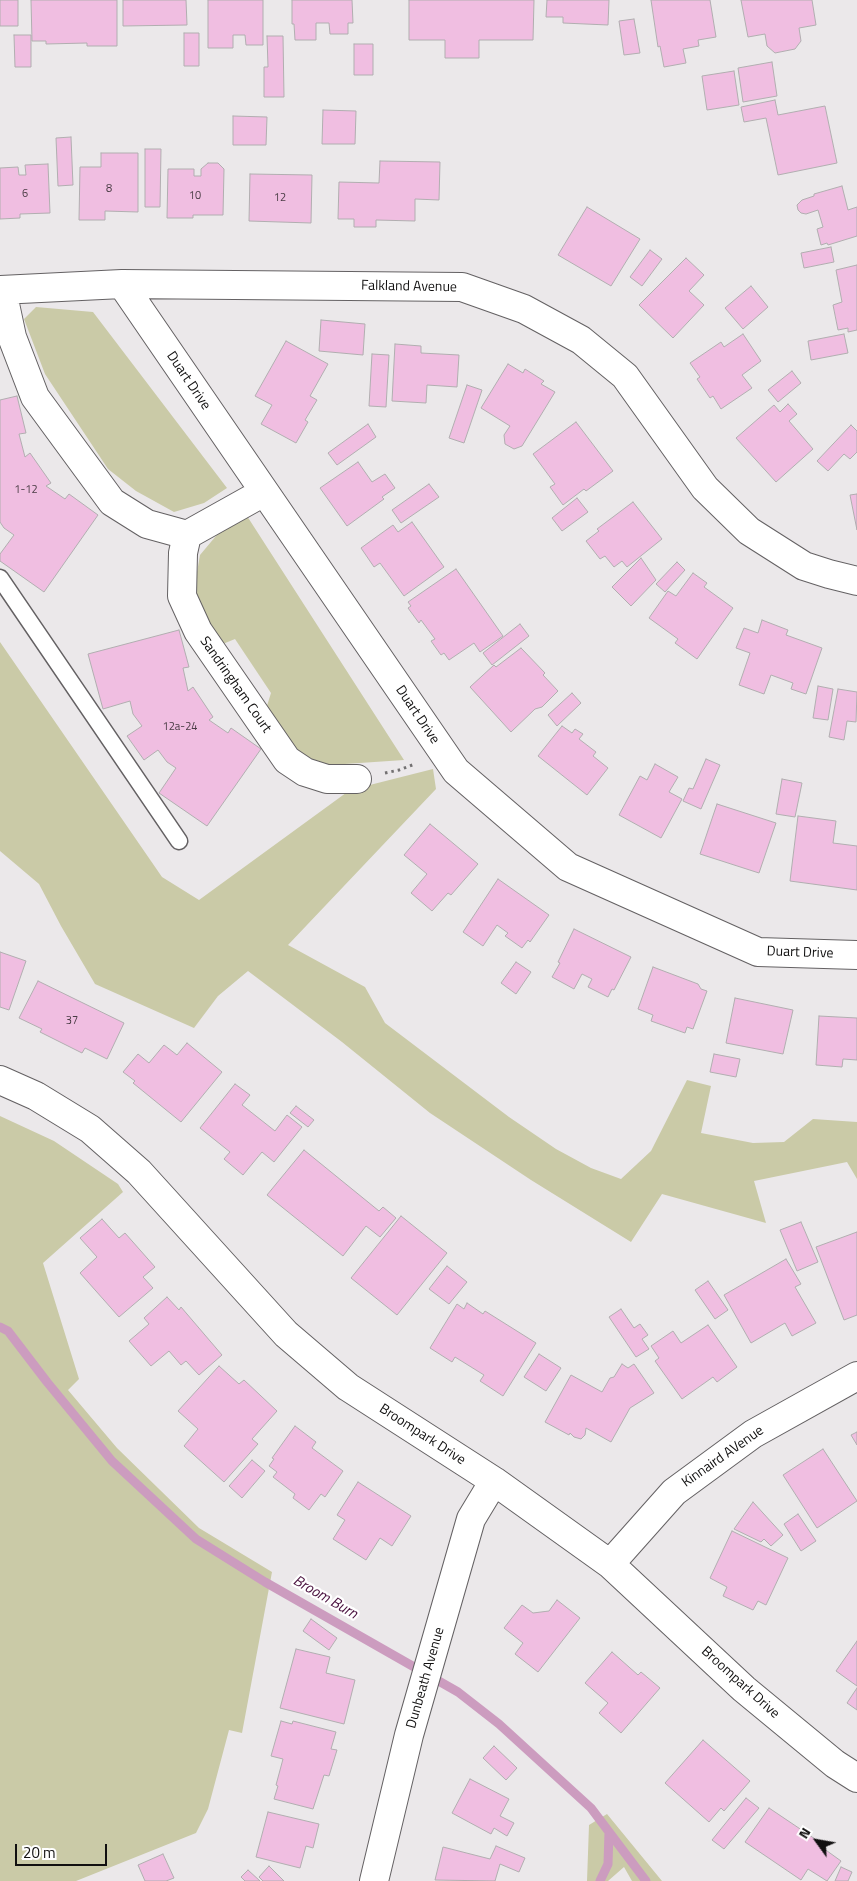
<!DOCTYPE html>
<style>
body{margin:0}
#map{position:relative;width:857px;height:1881px;overflow:hidden;background:#ebe8ea;font-family:"Titillium Web",sans-serif}
canvas{display:block}
.north{position:absolute;left:792px;top:1816px;width:50px;height:50px;-webkit-text-stroke:4px #fff;paint-order:stroke;rotate:302deg;font-size:14px;font-weight:700;line-height:20px;text-align:center;color:#111010}
.north::after{content:'';display:block;margin:auto;width:18px;height:22px;background:#111010;clip-path:polygon(50% 0,100% 100%,50% 72%,0 100%)}
.scale{position:absolute;left:15px;top:1844px;width:92px;height:22px;box-sizing:border-box;border:2px solid #111010;border-top:0;padding-left:6px;font-size:15px;line-height:18px;white-space:nowrap;color:#111010;-webkit-text-stroke:4px #fff;paint-order:stroke}
</style>
<div id="map">
<canvas width="857" height="1881"></canvas>
<div class="north">N</div>
<div class="scale">20 m</div>
</div>
<script>
const ctx = document.querySelector('canvas').getContext('2d');
ctx.lineJoin = 'round';
function fill(path, color) {
  ctx.fillStyle = color;
  ctx.fill(path, 'evenodd');
}
function toPath(rows) {
  const path = new Path2D();
  for (const r of rows) {
    path.moveTo(r[0], r[1]);
    for (let i = 2; i < r.length; i += 2) path.lineTo(r[i], r[i + 1]);
  }
  return path;
}
function stroke(path, color, width, dash) {
  ctx.strokeStyle = color;
  ctx.lineWidth = width;
  ctx.lineCap = dash ? 'butt' : 'round';
  ctx.setLineDash(dash || []);
  ctx.stroke(path);
}
function write(font, color, halo, rows, align = 'center') {
  ctx.font = font + ' "Titillium Web",sans-serif';
  ctx.lineWidth = 4.5;
  ctx.setLineDash([]);
  ctx.textBaseline = 'middle';
  ctx.strokeStyle = halo;
  ctx.fillStyle = color;
  for (const [text, x, y, turn = 0] of rows) {
    ctx.save();
    ctx.translate(x, y);
    ctx.rotate((+turn || 0) * Math.PI / 180);
    ctx.textAlign = isNaN(turn) ? turn : align;
    if (halo) ctx.strokeText(text, 0, 0);
    ctx.fillText(text, 0, 0);
    ctx.restore();
  }
}
fill(toPath([
 [36,307,93,312,227,488,204,503,174,512,136,491,108,469,45,374,24,319],
 [247,516,404,760,330,765,301,760,266,709,271,693,235,639,218,646,193,595,200,555,221,530],
 [0,642,162,877,199,900,350,790,433,769,436,789,288,945,365,987,385,1023,509,1117,556,1149,591,1168,621,1179,651,1151,687,1080,711,1086,701,1133,753,1143,784,1142,813,1119,857,1122,857,1179,847,1162,754,1181,766,1223,662,1194,631,1242,531,1180,430,1113,342,1042,248,971,218,996,194,1028,95,984,61,926,39,884,0,851],
 [0,1116,54,1141,118,1184,123,1192,43,1263,79,1379,68,1390,117,1448,199,1528,272,1572,242,1733,229,1730,208,1809,196,1833,76,1881,0,1881],
 [607,1814,662,1881,632,1881,624,1867,608,1881,587,1881,589,1825]
]), '#cacaa7');
stroke(toPath([
 [0,1327,8,1331,47,1382,112,1461,196,1539,265,1582,458,1692,499,1724,591,1808,646,1881],
 [600,1881,608,1864,609,1832]
]), '#cc9cbf', 9);
const building = toPath([
 [0,0,18,0,18,26,0,26,0,0],
 [31,0,117,0,117,46,87,46,87,43,46,44,46,41,32,41,31,0],
 [123,0,186,0,187,25,123,26,123,0],
 [208,0,263,0,263,45,246,45,245,35,233,35,233,48,208,48,208,0],
 [292,0,352,0,353,23,348,23,348,34,330,34,329,23,316,23,316,40,295,40,294,24,292,24,292,0],
 [409,0,534,0,533,40,479,40,479,58,445,58,445,40,409,40,409,0],
 [547,0,609,0,608,25,563,23,563,17,546,17,547,0],
 [651,0,710,0,716,37,698,40,699,46,683,49,686,63,664,67,660,46,658,47,651,0],
 [741,0,812,0,816,25,799,28,801,41,795,49,775,53,767,46,765,34,748,37,741,0],
 [634,19,640,53,624,55,619,21,634,19],
 [184,33,199,33,199,66,184,66,184,33],
 [14,35,31,35,31,67,15,67,14,35],
 [267,36,283,36,284,97,264,97,264,67,268,67,267,36],
 [354,44,373,44,373,75,354,75,354,44],
 [772,62,777,96,743,102,738,68,772,62],
 [734,71,739,105,707,110,702,76,734,71],
 [775,100,778,115,825,106,837,163,778,175,766,118,744,122,741,107,775,100],
 [323,110,356,111,355,144,322,144,323,110],
 [233,116,267,117,266,145,233,145,233,116],
 [71,137,73,185,58,186,56,138,71,137],
 [145,149,161,149,160,207,145,207,145,149],
 [101,153,138,153,138,212,105,211,105,220,79,220,80,167,101,167,101,153],
 [380,161,440,162,439,200,415,199,415,221,376,220,376,227,354,227,354,219,338,219,339,182,379,183,380,161],
 [208,163,218,163,224,169,223,215,193,215,193,218,167,218,168,169,194,169,194,176,201,176,201,169,208,163],
 [48,164,50,213,20,214,20,218,0,219,0,168,18,167,19,175,26,175,25,165,48,164],
 [250,174,312,175,311,223,249,221,250,174],
 [842,186,848,210,857,207,857,236,828,245,827,243,821,245,817,229,823,227,818,210,806,214,801,213,798,210,797,205,802,200,814,196,814,194,842,186],
 [587,207,640,239,611,286,558,255,587,207],
 [831,247,834,262,804,268,801,253,831,247],
 [650,250,662,259,642,286,630,277,650,250],
 [686,258,704,275,689,291,704,305,673,338,639,305,686,258],
 [857,265,857,330,848,332,848,328,838,330,833,305,842,302,836,270,857,265],
 [751,286,768,307,743,329,725,308,751,286],
 [321,320,365,324,363,355,319,351,321,320],
 [743,334,761,361,742,375,752,388,721,409,713,396,710,398,697,379,700,377,690,363,721,342,724,347,743,334],
 [844,334,848,353,811,360,808,341,844,334],
 [286,341,328,364,310,396,317,400,305,420,308,422,296,443,261,424,272,405,255,396,286,341],
 [395,344,421,346,421,353,459,355,457,387,427,385,426,403,392,401,395,344],
 [372,354,389,355,386,407,369,406,372,354],
 [508,364,523,373,525,369,544,381,541,384,555,392,522,446,514,449,505,444,504,435,510,426,481,408,508,364],
 [792,371,801,383,778,402,768,390,792,371],
 [467,385,482,390,464,443,449,438,467,385],
 [17,396,26,433,19,434,25,457,30,453,51,483,46,486,65,499,69,494,98,515,44,592,0,561,0,554,14,535,4,528,0,522,0,400,17,396],
 [788,404,797,414,789,421,813,449,776,482,736,438,774,405,780,412,788,404],
 [576,422,613,471,586,491,584,489,563,505,550,487,555,484,533,454,576,422],
 [368,424,376,437,337,465,328,453,368,424],
 [851,425,857,431,857,452,850,459,844,454,828,471,817,461,851,425],
 [358,462,372,482,385,474,395,488,382,497,384,499,347,526,320,488,358,462],
 [429,484,439,497,401,523,392,510,429,484],
 [857,494,857,530,850,495,857,494],
 [577,498,588,512,562,531,552,518,577,498],
 [633,502,662,539,627,567,622,561,614,567,605,556,600,559,586,541,599,531,597,529,633,502],
 [412,522,444,567,404,596,380,563,374,567,361,548,393,525,398,532,412,522],
 [641,558,656,580,631,606,612,587,641,558],
 [677,562,685,570,665,592,656,584,677,562],
 [456,569,503,636,480,652,474,643,449,660,444,653,441,655,431,641,435,639,421,620,419,623,408,608,411,606,408,602,456,569],
 [693,573,707,583,704,587,733,608,697,659,675,643,678,639,649,618,668,591,676,596,693,573],
 [762,620,788,630,786,635,822,648,806,694,791,689,793,683,771,675,764,694,739,685,750,653,736,648,744,628,758,633,762,620],
 [520,624,529,636,492,665,483,653,520,624],
 [179,630,189,667,183,668,188,691,193,687,213,717,209,720,228,733,231,728,261,749,207,826,159,793,176,768,167,762,158,750,144,760,127,736,142,726,133,714,130,701,103,709,88,654,179,630],
 [521,648,545,673,543,675,558,691,542,707,535,709,511,732,470,687,494,665,496,667,521,648],
 [818,686,833,689,828,720,813,718,818,686],
 [838,689,857,692,856,722,847,721,844,740,829,737,838,689],
 [572,693,581,703,557,726,548,715,572,693],
 [562,726,572,733,575,729,583,734,579,739,596,752,593,756,608,768,587,795,538,756,562,726],
 [706,759,720,765,701,809,683,801,689,788,693,789,706,759],
 [655,764,678,777,669,792,682,799,661,838,619,815,640,776,647,780,655,764],
 [782,779,802,783,795,817,776,814,782,779],
 [717,804,776,823,759,873,700,854,717,804],
 [798,816,836,821,833,843,857,846,857,890,790,881,798,816],
 [430,824,478,864,451,895,448,893,432,911,411,893,427,874,404,855,430,824],
 [498,879,549,915,530,942,528,940,522,948,505,936,508,933,497,925,483,946,463,932,498,879],
 [574,929,631,957,614,990,612,989,608,997,588,987,592,979,582,974,574,989,552,977,560,963,558,962,574,929],
 [0,952,26,961,9,1010,0,1007,0,952],
 [516,962,531,972,516,994,501,983,516,962],
 [653,967,698,984,701,989,707,991,693,1029,687,1027,685,1033,651,1021,653,1015,638,1009,653,967],
 [38,981,124,1023,107,1059,85,1048,82,1053,40,1032,42,1029,19,1018,38,981],
 [735,998,793,1010,783,1054,726,1043,735,998],
 [819,1016,857,1018,857,1060,843,1059,842,1067,816,1065,819,1016],
 [187,1043,222,1072,181,1122,133,1083,135,1081,123,1072,138,1054,149,1063,164,1045,177,1055,187,1043],
 [714,1054,740,1059,736,1077,710,1072,714,1054],
 [235,1084,250,1095,242,1105,275,1131,287,1115,302,1127,274,1162,262,1152,243,1175,224,1159,230,1152,200,1128,235,1084],
 [296,1106,314,1120,308,1127,290,1113,296,1106],
 [304,1150,379,1211,383,1207,396,1218,380,1237,366,1226,343,1256,267,1195,304,1150],
 [401,1216,447,1253,397,1315,351,1278,401,1216],
 [102,1219,119,1238,125,1233,155,1267,143,1277,153,1288,119,1317,80,1273,97,1257,80,1238,102,1219],
 [801,1222,818,1262,797,1271,780,1230,801,1222],
 [857,1232,857,1315,844,1320,816,1247,857,1232],
 [786,1259,801,1284,795,1287,816,1323,792,1336,785,1323,751,1343,724,1295,786,1259],
 [447,1266,467,1282,449,1304,429,1289,447,1266],
 [708,1281,728,1310,715,1319,695,1290,708,1281],
 [167,1297,179,1310,181,1307,222,1355,199,1375,186,1361,181,1365,169,1351,151,1366,129,1341,149,1324,144,1318,167,1297],
 [467,1303,483,1314,485,1311,536,1343,503,1396,480,1381,484,1375,455,1357,452,1362,430,1348,457,1304,464,1309,467,1303],
 [621,1309,634,1328,640,1324,648,1335,642,1339,649,1349,636,1357,609,1317,621,1309],
 [708,1325,737,1367,717,1382,713,1377,682,1399,655,1361,659,1358,651,1346,673,1331,681,1343,708,1325],
 [539,1354,561,1368,546,1391,524,1377,539,1354],
 [622,1364,628,1368,634,1364,654,1393,630,1408,611,1442,586,1428,585,1435,581,1439,574,1437,570,1433,569,1435,545,1422,571,1375,602,1392,610,1378,614,1377,622,1364],
 [219,1366,239,1384,244,1380,277,1411,252,1439,258,1444,224,1482,184,1446,198,1429,178,1411,219,1366],
 [295,1426,316,1442,312,1448,343,1471,325,1497,321,1494,309,1510,293,1498,295,1494,273,1477,277,1472,269,1466,274,1459,272,1458,295,1426],
 [857,1432,857,1445,851,1435,857,1432],
 [823,1449,857,1501,817,1528,783,1475,823,1449],
 [252,1460,265,1471,242,1498,229,1486,252,1460],
 [358,1482,411,1516,392,1546,380,1538,366,1560,333,1539,345,1520,337,1515,358,1482],
 [753,1502,783,1535,771,1546,764,1539,761,1542,734,1529,753,1502],
 [798,1514,816,1541,801,1551,784,1524,798,1514],
 [732,1531,788,1558,766,1605,758,1601,753,1610,723,1596,727,1587,710,1578,732,1531],
 [557,1600,580,1618,538,1672,515,1654,523,1643,504,1628,522,1605,533,1613,549,1611,557,1600],
 [311,1619,337,1638,329,1650,303,1631,311,1619],
 [857,1641,857,1686,836,1671,857,1641],
 [296,1649,330,1657,326,1673,355,1680,344,1724,280,1708,296,1649],
 [612,1652,638,1675,641,1672,660,1688,621,1733,599,1713,608,1703,585,1683,612,1652],
 [857,1688,857,1710,847,1703,857,1688],
 [281,1721,292,1724,293,1721,336,1732,331,1749,337,1750,329,1776,324,1775,313,1809,274,1799,278,1786,276,1785,283,1759,271,1756,281,1721],
 [703,1740,750,1781,724,1811,721,1808,709,1822,665,1783,703,1740],
 [494,1746,517,1768,506,1780,483,1758,494,1746],
 [470,1779,509,1799,500,1816,514,1823,507,1836,494,1828,491,1834,452,1813,470,1779],
 [746,1798,759,1808,724,1849,712,1840,746,1798],
 [769,1808,824,1845,823,1848,841,1861,827,1881,808,1869,801,1880,745,1842,769,1808],
 [268,1812,319,1824,313,1848,306,1846,300,1868,256,1857,268,1812],
 [496,1846,525,1858,519,1872,500,1864,495,1881,435,1880,443,1847,490,1859,496,1846],
 [163,1854,174,1878,166,1881,145,1881,138,1865,163,1854],
 [269,1866,284,1881,263,1881,259,1877,269,1866],
 [841,1867,852,1872,848,1881,835,1881,841,1867],
 [248,1870,260,1881,245,1881,241,1877,248,1870]
]);
fill(building, '#f0bee1');
stroke(building, '#b1aeb0', 1);
const lane = toPath([
 [0,578,179,841]
]);
const street = toPath([
 [122,284,456,771,568,867,758,952,857,955],
 [0,290,122,284,462,287,524,309,581,340,625,376,705,488,749,531,804,566,829,574,857,581],
 [2,290,12,337,35,397,112,502,147,524,187,535,183,553,182,596,198,631,287,760,305,772,327,779,357,779],
 [187,535,264,492],
 [0,1080,36,1096,90,1129,139,1172,286,1334,348,1387,494,1481,610,1564,744,1689,835,1764,857,1778],
 [610,1564,674,1492,753,1434,857,1376],
 [374,1881,409,1735,471,1519,494,1481]
]);
stroke(lane, '#646163', 19);
stroke(street, '#646163', 30);
stroke(toPath([
 [385,773,399,770,415,764]
]), '#737172', 3, [2.5, 4]);
stroke(lane, '#fff', 16);
stroke(street, '#fff', 28);
write('11px', '#493c44', null, [
 ["8",109,189],
 ["6",25,194],
 ["10",195,196],
 ["12",280,198],
 ["1-12",26,490],
 ["12a-24",180,727],
 ["37",72,1021]
]);
write('14px', '#111010', '#fff', [
 ["Falkland Avenue",409,287,1],
 ["Duart Drive",188,381,56],
 ["Sandringham Court",235,685,55],
 ["Duart Drive",417,715,56],
 ["Duart Drive",800,953,2],
 ["Broompark Drive",422,1435,33],
 ["Kinnaird AVenue",723,1457,-35],
 ["Dunbeath Avenue",426,1678,-74],
 ["Broompark Drive",740,1683,42]
]);
write('italic 15px', '#480f3d', '#fff', [
 ["Broom Burn",325,1598,30]
]);
</script>
